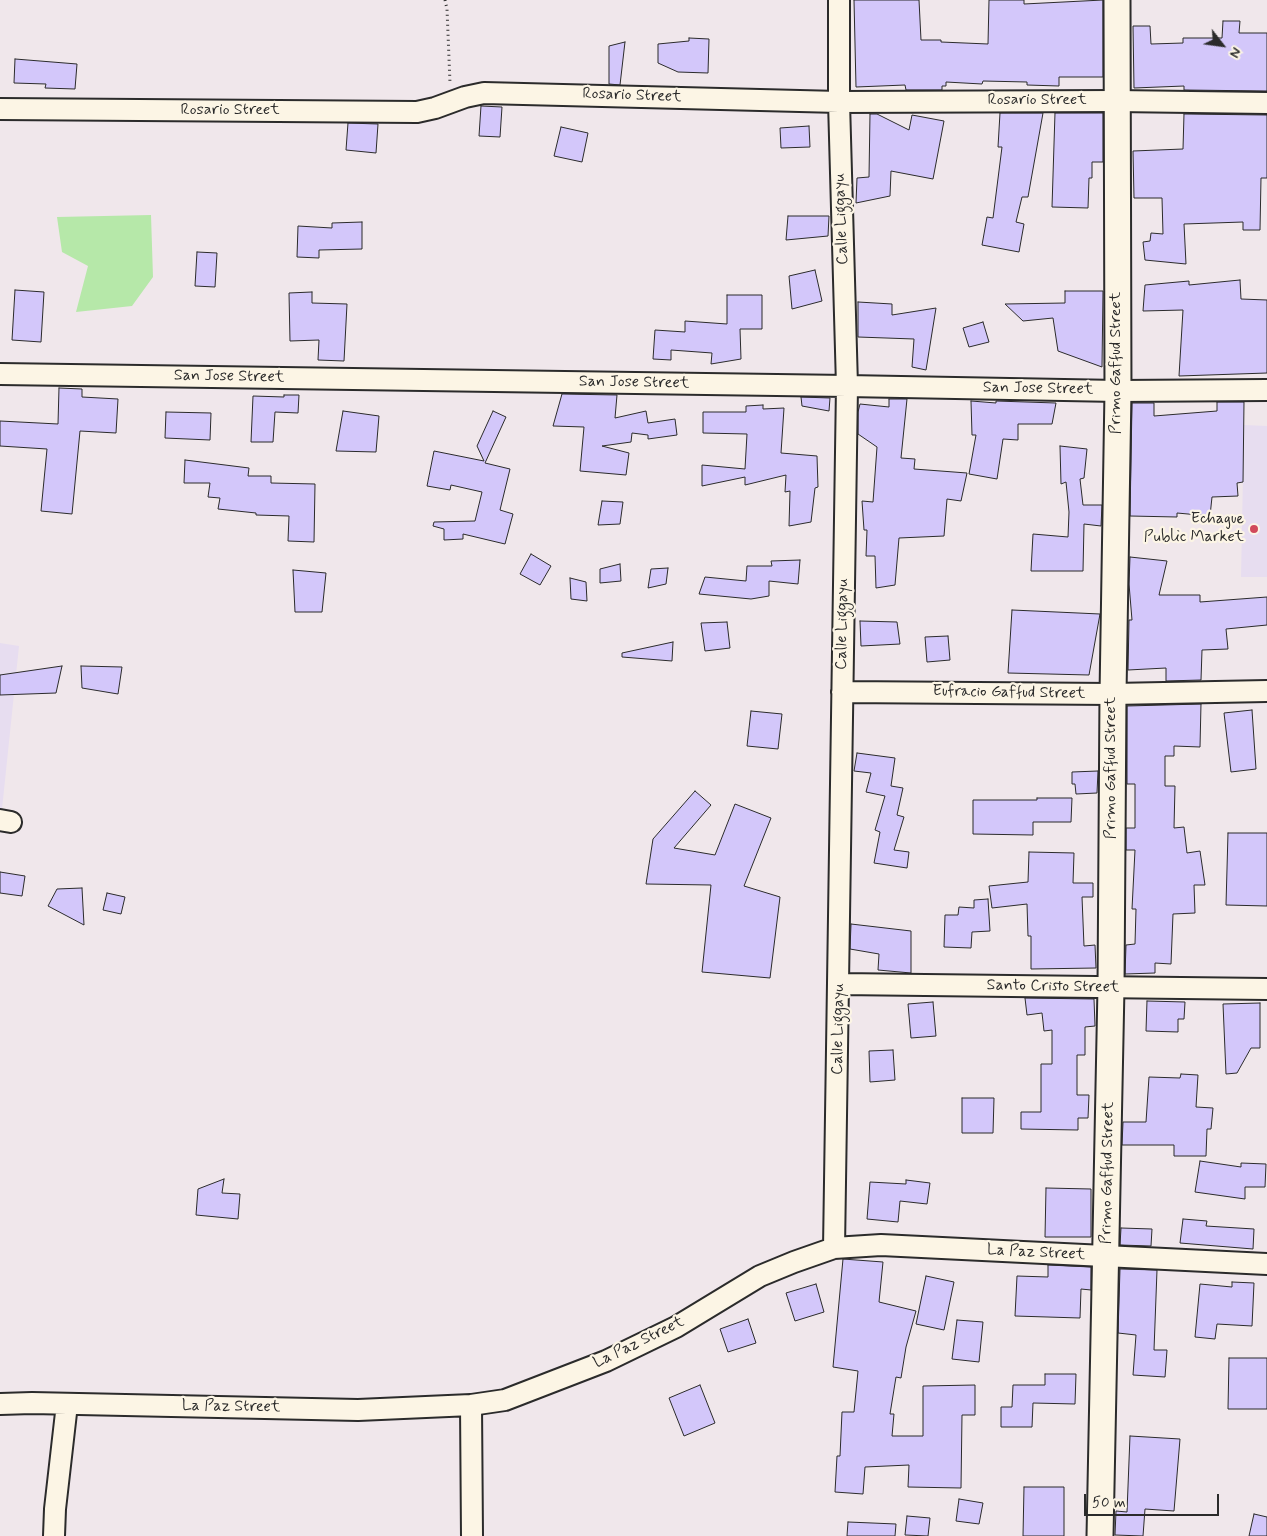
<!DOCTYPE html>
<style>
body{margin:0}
#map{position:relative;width:1267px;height:1536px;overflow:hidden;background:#f0e7eb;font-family:Mynerve,sans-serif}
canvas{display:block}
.north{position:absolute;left:1197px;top:20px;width:50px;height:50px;-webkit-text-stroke:4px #fcf5e5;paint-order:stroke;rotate:120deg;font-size:14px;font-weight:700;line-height:20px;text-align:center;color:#2b2b2b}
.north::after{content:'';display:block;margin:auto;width:18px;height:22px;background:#2b2b2b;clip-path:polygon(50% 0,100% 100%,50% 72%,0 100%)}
.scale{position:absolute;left:1084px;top:1494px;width:135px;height:22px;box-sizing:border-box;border:2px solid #2b2b2b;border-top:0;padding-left:6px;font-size:15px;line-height:18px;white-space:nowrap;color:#2b2b2b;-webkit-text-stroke:4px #fcf5e5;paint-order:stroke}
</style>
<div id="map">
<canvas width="1267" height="1536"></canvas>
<div class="north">N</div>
<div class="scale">50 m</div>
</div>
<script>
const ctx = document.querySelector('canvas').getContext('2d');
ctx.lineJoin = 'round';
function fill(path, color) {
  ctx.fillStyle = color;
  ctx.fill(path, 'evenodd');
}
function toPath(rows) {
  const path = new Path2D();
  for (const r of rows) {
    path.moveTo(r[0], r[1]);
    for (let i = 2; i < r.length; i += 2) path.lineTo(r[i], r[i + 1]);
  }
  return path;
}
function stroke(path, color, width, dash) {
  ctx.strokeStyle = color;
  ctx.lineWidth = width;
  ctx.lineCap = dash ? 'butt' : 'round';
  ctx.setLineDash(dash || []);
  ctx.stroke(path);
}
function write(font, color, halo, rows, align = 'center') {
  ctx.font = font + ' Mynerve,sans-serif';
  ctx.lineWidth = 4.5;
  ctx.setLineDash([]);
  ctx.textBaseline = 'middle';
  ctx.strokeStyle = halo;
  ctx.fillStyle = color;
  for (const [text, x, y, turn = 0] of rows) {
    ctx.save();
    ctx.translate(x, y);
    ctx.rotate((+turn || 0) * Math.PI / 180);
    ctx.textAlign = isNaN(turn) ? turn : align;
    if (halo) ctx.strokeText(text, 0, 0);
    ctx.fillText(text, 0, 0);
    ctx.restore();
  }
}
fill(toPath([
 [1244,425,1267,426,1267,577,1241,577],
 [0,643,19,646,2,809,0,809]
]), '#e7ddf0');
fill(toPath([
 [151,215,153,277,132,306,76,312,88,266,62,252,57,217]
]), '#b6e8a9');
const building = toPath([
 [854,0,919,0,921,40,941,40,941,42,988,44,989,0,1024,0,1024,4,1103,0,1103,77,1059,77,1059,86,1027,85,1027,82,983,81,982,84,946,82,946,86,942,86,942,90,906,90,905,85,856,87,854,0],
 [1223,21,1240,21,1239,33,1267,33,1267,91,1184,90,1184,86,1134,88,1133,26,1150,26,1151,44,1183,43,1183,38,1222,38,1223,21],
 [689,38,709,39,708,73,678,72,658,63,658,44,689,41,689,38],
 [625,42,620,85,609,84,609,46,625,42],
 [15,59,77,64,75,89,45,88,46,84,14,83,15,59],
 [481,106,502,107,500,137,479,136,481,106],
 [1000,113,1043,113,1028,197,1022,197,1016,222,1024,224,1019,252,982,245,987,217,993,218,1002,147,998,147,1000,113],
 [1055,113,1103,113,1103,162,1092,162,1092,178,1089,178,1088,208,1052,207,1055,113],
 [870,114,877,114,909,130,912,115,944,121,933,179,891,171,890,196,856,203,857,178,869,177,870,114],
 [1184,114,1267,115,1267,178,1261,178,1260,230,1243,230,1243,222,1184,224,1186,264,1145,260,1143,242,1150,241,1151,233,1163,234,1162,198,1134,198,1133,151,1183,149,1184,114],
 [348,123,378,124,376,153,346,150,348,123],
 [809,126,810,147,781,148,780,128,809,126],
 [561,127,588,133,582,162,554,156,561,127],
 [788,216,829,216,828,236,786,240,788,216],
 [362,222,362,249,319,250,319,258,297,257,298,226,332,228,332,223,362,222],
 [197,252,217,253,215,287,195,286,197,252],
 [815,270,822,301,792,309,789,276,815,270],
 [1240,280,1241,299,1267,300,1267,373,1179,376,1183,310,1143,311,1145,285,1189,281,1189,285,1240,280],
 [15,290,44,292,41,342,12,340,15,290],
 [1065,291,1103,291,1102,367,1058,351,1053,318,1023,321,1005,304,1065,303,1065,291],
 [312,292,312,303,347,304,344,361,318,360,319,340,290,341,289,293,312,292],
 [727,295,762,295,762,329,740,329,741,359,711,364,712,353,671,350,671,360,653,359,655,330,685,332,685,321,727,324,727,295],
 [858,302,892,304,892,315,936,308,926,370,912,367,914,339,858,337,858,302],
 [983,322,989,342,969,347,963,328,983,322],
 [59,388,82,389,82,397,118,399,116,433,80,431,72,514,41,511,47,449,0,446,0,421,58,424,59,388],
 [562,394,617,395,615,418,646,411,648,423,675,419,677,435,648,439,648,435,632,433,631,442,602,446,629,453,626,475,580,471,584,427,553,426,562,394],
 [284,395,299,395,298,413,275,412,273,442,251,442,253,396,284,397,284,395],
 [801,397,830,398,829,411,802,406,801,397],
 [889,399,907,399,901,458,915,459,914,469,967,473,961,501,947,499,944,536,899,538,895,585,876,588,875,556,866,556,867,530,864,530,862,501,873,502,877,447,858,434,858,412,860,404,889,407,889,399],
 [971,401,996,403,996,401,1056,403,1052,424,1018,424,1018,440,1003,439,997,479,969,474,976,435,972,435,971,401],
 [1217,402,1244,402,1243,482,1237,483,1238,496,1212,497,1210,516,1177,513,1177,517,1130,516,1132,403,1154,403,1154,416,1217,411,1217,402],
 [763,405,763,409,784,408,781,453,817,456,818,487,815,488,811,522,789,526,790,491,785,492,786,475,745,485,745,477,702,486,702,465,745,469,747,434,703,433,703,412,746,412,746,406,763,405],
 [343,411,379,416,376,452,336,451,343,411],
 [493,411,506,417,485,463,510,469,500,510,513,514,505,544,463,534,463,539,444,540,444,529,433,526,434,522,475,521,482,492,451,485,450,490,427,486,434,451,484,461,477,446,493,411],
 [166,412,211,413,210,440,165,438,166,412],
 [1060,446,1087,449,1084,478,1080,479,1083,505,1102,505,1101,526,1084,524,1083,571,1031,571,1033,534,1068,537,1069,512,1066,482,1061,484,1060,446],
 [185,460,249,468,248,476,271,476,271,483,315,484,314,542,288,541,289,516,256,515,256,513,218,509,220,498,208,497,210,483,184,483,185,460],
 [602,501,623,502,620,524,598,525,602,501],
 [531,554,551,566,540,585,520,574,531,554],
 [1130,557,1167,561,1159,595,1200,595,1200,602,1267,597,1267,625,1226,629,1228,649,1202,650,1201,680,1166,681,1166,668,1128,670,1129,620,1132,620,1129,584,1130,557],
 [800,560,798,584,769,581,769,596,751,599,699,594,705,577,746,581,747,566,772,566,771,561,800,560],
 [620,564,621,581,600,583,600,569,620,564],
 [668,568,666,584,648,588,651,569,668,568],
 [293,570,326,573,322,612,295,612,293,570],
 [570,578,586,582,587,601,571,599,570,578],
 [1012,610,1100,614,1089,675,1008,673,1012,610],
 [860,621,897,622,900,644,861,646,860,621],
 [727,622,730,648,705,651,701,623,727,622],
 [948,636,950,660,927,662,925,637,948,636],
 [673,642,672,661,622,657,622,653,673,642],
 [62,666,56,693,0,695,0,675,62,666],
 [81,666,122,667,118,694,82,688,81,666],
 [1201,704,1200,747,1174,746,1174,756,1165,756,1165,786,1175,786,1174,828,1184,827,1187,853,1200,851,1205,885,1194,885,1195,913,1173,914,1171,964,1155,963,1155,973,1125,974,1126,945,1135,944,1136,909,1132,909,1135,850,1126,850,1126,828,1135,828,1135,784,1127,784,1127,706,1201,704],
 [1252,710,1256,769,1231,772,1224,713,1252,710],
 [751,711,782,714,778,749,747,746,751,711],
 [857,753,895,758,891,786,903,788,897,815,904,817,894,850,909,852,907,868,874,863,880,832,875,830,885,796,866,792,871,773,854,771,857,753],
 [1098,771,1097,793,1076,794,1075,784,1072,784,1072,772,1098,771],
 [695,791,711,805,674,848,715,855,735,804,771,818,744,886,780,897,770,978,702,972,711,885,646,884,653,839,695,791],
 [1037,798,1072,798,1071,822,1033,822,1033,835,973,834,973,800,1037,800,1037,798],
 [1228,833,1267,833,1267,906,1226,905,1228,833],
 [1029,852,1074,853,1073,883,1093,883,1093,897,1082,897,1084,946,1095,945,1096,968,1031,969,1031,936,1028,936,1027,904,992,908,989,886,1028,882,1029,852],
 [0,872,25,876,22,896,0,893,0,872],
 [82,888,84,925,48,906,57,889,82,888],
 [107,893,125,897,121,914,103,910,107,893],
 [988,899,990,931,972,932,971,948,944,947,945,915,958,915,959,907,974,908,974,900,988,899],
 [851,924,911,931,911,973,878,970,879,954,850,949,851,924],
 [1025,998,1094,999,1095,1026,1085,1027,1085,1055,1077,1055,1077,1095,1089,1095,1088,1118,1078,1118,1078,1130,1021,1129,1021,1112,1041,1112,1041,1064,1052,1064,1052,1030,1044,1031,1042,1013,1027,1015,1025,998],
 [1147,1001,1185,1002,1184,1019,1178,1019,1178,1032,1146,1031,1147,1001],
 [933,1002,936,1036,911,1038,908,1004,933,1002],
 [1260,1003,1260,1048,1251,1048,1237,1073,1226,1074,1223,1004,1260,1003],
 [893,1050,895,1080,870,1082,869,1051,893,1050],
 [1181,1074,1198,1075,1196,1107,1213,1108,1211,1129,1207,1129,1206,1156,1174,1156,1174,1145,1122,1145,1123,1122,1146,1122,1149,1077,1180,1078,1181,1074],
 [962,1098,994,1098,993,1133,962,1133,962,1098],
 [1200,1161,1241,1167,1241,1163,1266,1164,1265,1187,1245,1187,1245,1199,1195,1192,1200,1161],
 [224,1179,222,1193,240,1194,238,1219,196,1215,198,1189,224,1179],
 [906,1180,930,1183,927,1204,900,1201,898,1222,867,1219,870,1182,906,1184,906,1180],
 [1046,1188,1091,1189,1091,1237,1045,1237,1046,1188],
 [1183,1219,1207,1221,1206,1226,1254,1229,1253,1249,1180,1243,1183,1219],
 [1121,1228,1152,1229,1151,1246,1120,1245,1121,1228],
 [843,1259,883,1262,879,1302,916,1311,906,1347,901,1378,896,1377,890,1414,894,1414,892,1436,923,1436,923,1386,975,1385,975,1415,962,1415,961,1488,908,1487,909,1465,865,1467,863,1494,835,1492,837,1456,840,1456,842,1412,854,1412,858,1371,833,1367,843,1259],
 [1048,1265,1091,1267,1091,1290,1081,1289,1080,1318,1015,1316,1017,1276,1048,1277,1048,1265],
 [1120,1269,1157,1270,1154,1350,1167,1350,1165,1377,1133,1375,1136,1335,1118,1333,1120,1269],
 [926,1276,954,1282,944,1330,916,1324,926,1276],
 [1232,1282,1254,1283,1252,1326,1217,1324,1215,1339,1195,1337,1200,1284,1232,1287,1232,1282],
 [816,1284,824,1312,795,1321,786,1293,816,1284],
 [748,1319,756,1343,728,1352,720,1329,748,1319],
 [957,1320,983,1322,979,1362,952,1359,957,1320],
 [1229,1358,1267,1358,1267,1409,1228,1409,1229,1358],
 [1045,1374,1076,1374,1075,1404,1033,1403,1032,1427,1001,1427,1001,1407,1012,1407,1013,1385,1045,1385,1045,1374],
 [700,1385,715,1423,684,1436,669,1398,700,1385],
 [1130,1436,1180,1439,1174,1511,1145,1509,1143,1536,1115,1535,1116,1511,1127,1512,1130,1436],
 [1024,1487,1064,1487,1064,1536,1023,1536,1024,1487],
 [959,1499,983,1503,979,1524,956,1521,959,1499],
 [1254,1514,1267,1517,1267,1536,1249,1536,1254,1514],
 [907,1516,930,1518,928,1536,905,1535,907,1516],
 [848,1522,896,1524,895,1536,847,1536,848,1522]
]);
fill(building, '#d3c7fa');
stroke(building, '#2b2b2b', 1);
const minor = toPath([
 [0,109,417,112,435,108,465,97,484,93,839,102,1116,101,1267,103],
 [0,374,847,386,1118,391,1267,390],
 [842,692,1113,694,1267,691],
 [0,820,11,822],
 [840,984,1267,989],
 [834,1248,847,386,839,102,839,0],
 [0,1404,32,1403,358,1410,471,1405,505,1400,606,1361,676,1327,760,1276,794,1262,834,1248,881,1245,1267,1264],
 [471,1405,472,1536],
 [54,1536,55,1509,67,1404]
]);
const major = toPath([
 [1100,1536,1111,987,1113,694,1118,391,1117,0]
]);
stroke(minor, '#2b2b2b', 24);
stroke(major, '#2b2b2b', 29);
stroke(toPath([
 [445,0,447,9,450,83]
]), '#2b2b2b', 3, [1, 4]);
stroke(minor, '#fcf5e5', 20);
stroke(major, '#fcf5e5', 25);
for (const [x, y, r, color] of [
 [1254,529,5,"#d1495b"]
]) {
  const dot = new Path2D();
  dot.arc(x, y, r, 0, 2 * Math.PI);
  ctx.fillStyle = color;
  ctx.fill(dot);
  stroke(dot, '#fcf5e5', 2);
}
write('16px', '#2b2b2b', '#fcf5e5', [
 ["Rosario Street",632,96,2],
 ["Rosario Street",1037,101],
 ["Rosario Street",230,111],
 ["Calle Liggayu",842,219,-92],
 ["Primo Gaffud Street",1117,363,-90],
 ["San Jose Street",229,377,1],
 ["San Jose Street",634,383,1],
 ["San Jose Street",1038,389,1],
 ["Calle Liggayu",843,624,-89],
 ["Eufracio Gaffud Street",1009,693,1],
 ["Primo Gaffud Street",1112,768,-90],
 ["Santo Cristo Street",1053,987,1],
 ["Calle Liggayu",839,1029,-89],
 ["Primo Gaffud Street",1108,1173,-89],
 ["La Paz Street",1036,1253,3],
 ["La Paz Street",639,1343,-26],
 ["La Paz Street",231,1407,1]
]);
write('16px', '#2b2b2b', '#fcf5e5', [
 ["Echague",1244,520],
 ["Public Market",1244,538]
], 'right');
</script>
